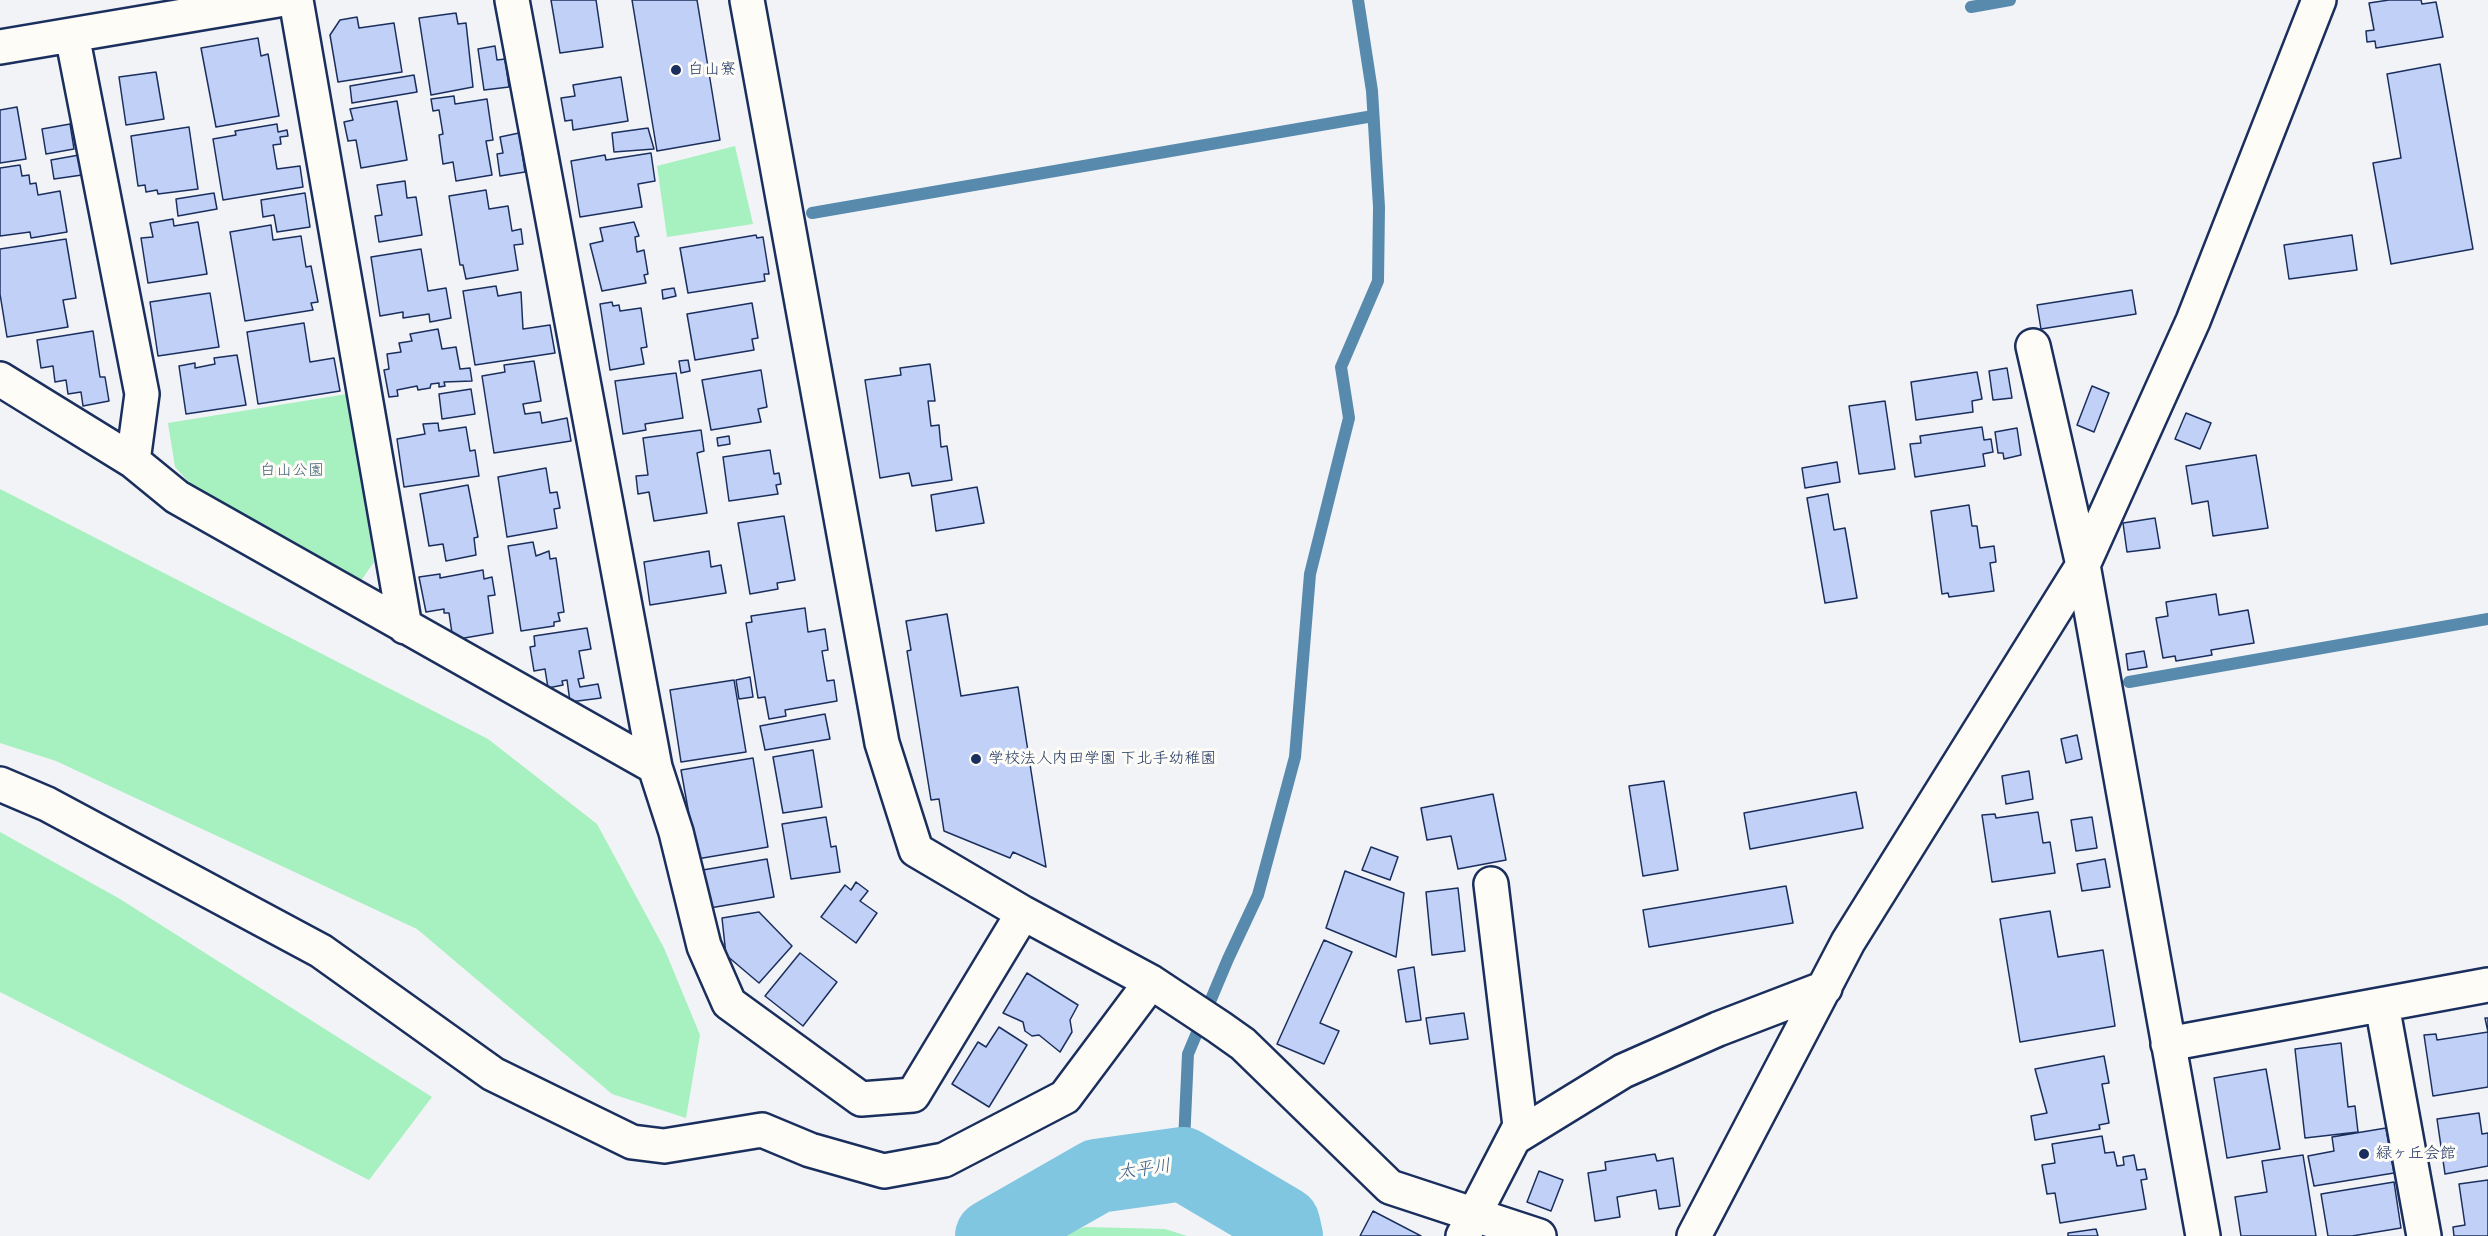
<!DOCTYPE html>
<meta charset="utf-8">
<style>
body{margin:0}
canvas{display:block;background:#f1f3f7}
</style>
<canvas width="2488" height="1236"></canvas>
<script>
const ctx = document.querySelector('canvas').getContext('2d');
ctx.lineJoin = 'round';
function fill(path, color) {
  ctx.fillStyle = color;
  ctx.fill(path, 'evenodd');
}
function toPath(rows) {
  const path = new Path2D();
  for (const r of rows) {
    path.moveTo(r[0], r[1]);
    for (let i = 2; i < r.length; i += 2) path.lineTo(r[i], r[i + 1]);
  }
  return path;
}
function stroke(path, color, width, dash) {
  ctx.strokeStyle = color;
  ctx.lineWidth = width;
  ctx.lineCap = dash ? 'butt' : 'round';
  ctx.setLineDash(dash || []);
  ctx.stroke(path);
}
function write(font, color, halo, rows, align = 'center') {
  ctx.font = font + ' "Balsamiq Sans","Klee One",sans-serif';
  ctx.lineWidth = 6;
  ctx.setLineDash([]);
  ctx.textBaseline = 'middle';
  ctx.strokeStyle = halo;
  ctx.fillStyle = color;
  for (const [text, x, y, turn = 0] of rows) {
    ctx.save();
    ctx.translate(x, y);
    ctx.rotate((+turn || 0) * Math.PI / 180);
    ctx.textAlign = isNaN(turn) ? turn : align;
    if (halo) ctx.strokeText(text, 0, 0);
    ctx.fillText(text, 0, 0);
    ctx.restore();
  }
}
fill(toPath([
 [735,146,753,224,667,237,657,166],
 [347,394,374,562,355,589,199,493,175,467,168,423],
 [0,489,488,739,597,824,664,948,700,1035,686,1118,612,1094,417,929,56,761,0,743],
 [0,832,120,899,432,1097,369,1180,0,992],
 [1085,1227,1165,1229,1187,1236,1059,1236]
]), '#a7f0bf');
stroke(toPath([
 [1971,7,2010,0],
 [812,213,1373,116],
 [2129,682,2488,619],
 [1183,1164,1188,1054,1228,959,1258,895,1295,757,1310,574,1349,418,1341,367,1378,281,1379,207,1372,91,1358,0]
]), '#588aad', 12);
stroke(toPath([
 [992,1236,1097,1176,1183,1164,1283,1223,1286,1236]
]), '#80c6e1', 74);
const building = toPath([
 [551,0,596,0,603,47,560,53,551,0],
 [632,0,697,0,720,140,657,151,632,0],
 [2389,0,2421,0,2422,4,2436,2,2443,37,2376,48,2375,41,2367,42,2366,31,2374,30,2369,3,2389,0],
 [456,13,458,24,466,23,473,87,431,95,419,18,456,13],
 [357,17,359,28,394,23,402,72,338,82,330,35,340,20,357,17],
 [258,38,261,56,268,54,279,116,216,127,201,48,258,38],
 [495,46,497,60,505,59,509,87,484,90,478,49,495,46],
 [2440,64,2473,249,2391,264,2373,163,2401,158,2387,74,2440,64],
 [156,72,164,119,126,125,119,77,156,72],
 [414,75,417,92,352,103,350,86,414,75],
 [621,77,628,121,573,130,572,120,565,121,561,98,575,96,573,85,621,77],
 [454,96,455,104,487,99,493,140,486,141,492,175,456,181,453,162,443,164,439,135,443,134,439,110,433,111,431,99,454,96],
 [397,101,407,160,361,168,356,140,348,141,344,122,353,120,350,109,397,101],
 [17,107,26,159,0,163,0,110,17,107],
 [70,124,74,149,46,154,42,129,70,124],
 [277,124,278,132,287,130,288,136,280,137,281,144,273,145,277,169,300,166,303,187,223,200,213,139,236,135,235,131,277,124],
 [189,127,198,189,158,194,157,190,146,192,145,185,138,186,131,136,189,127],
 [648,128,654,149,614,152,612,133,648,128],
 [519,133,525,172,500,176,497,154,503,153,500,137,519,133],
 [651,153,655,181,638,184,642,207,580,217,571,161,605,155,606,160,651,153],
 [79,155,82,175,54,179,51,160,79,155],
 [20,165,22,176,29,175,30,184,36,183,38,195,60,191,67,232,31,238,30,232,0,236,0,168,20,165],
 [405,181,407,198,416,197,422,235,379,242,375,216,382,215,377,185,405,181],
 [486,190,489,209,508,206,512,231,521,229,523,244,514,245,518,270,466,279,463,265,460,265,449,196,486,190],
 [214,193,217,209,178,216,176,199,214,193],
 [305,193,310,227,277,232,274,215,263,217,261,200,305,193],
 [173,219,174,226,198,222,207,274,148,283,141,238,153,237,150,223,173,219],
 [634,222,639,236,635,237,637,252,644,250,648,274,644,275,646,283,602,291,590,244,603,241,600,228,634,222],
 [271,225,273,240,301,236,306,267,311,266,318,302,311,303,313,310,245,321,230,232,271,225],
 [756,235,757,238,763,237,769,274,764,274,765,281,688,293,680,248,756,235],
 [2352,235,2357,270,2289,279,2284,245,2352,235],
 [66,239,76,298,63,300,68,327,7,337,0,294,0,249,66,239],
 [421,249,428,291,446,288,451,318,430,322,429,314,403,318,403,312,380,316,371,257,421,249],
 [496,286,498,296,521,292,523,329,550,325,555,353,475,365,463,291,496,286],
 [674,288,676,296,663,299,662,290,674,288],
 [2132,290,2136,314,2041,329,2037,305,2132,290],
 [210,293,219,347,158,356,150,302,210,293],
 [612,302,613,306,619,305,620,311,641,308,647,347,641,348,644,364,610,370,600,304,612,302],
 [752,303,758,338,752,339,754,350,695,360,687,314,752,303],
 [304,323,310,362,334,358,340,391,258,404,247,332,304,323],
 [438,329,442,349,456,347,460,369,470,368,472,381,444,382,445,386,439,387,439,383,431,384,430,388,418,390,417,386,397,390,398,396,389,397,384,370,389,369,387,354,401,352,399,343,412,341,410,334,438,329],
 [93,331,100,377,105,377,109,401,83,406,81,392,68,394,66,380,55,382,53,366,41,368,37,340,93,331],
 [237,355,246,405,186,414,179,366,195,363,195,368,215,364,214,358,237,355],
 [688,360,690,371,681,373,679,361,688,360],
 [534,361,541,401,523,404,525,414,540,412,542,423,567,418,571,441,494,453,482,376,505,372,504,365,534,361],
 [930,364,935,401,928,401,931,426,939,425,941,447,947,446,952,480,912,486,909,473,880,478,865,380,901,375,900,368,930,364],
 [2007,368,2012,398,1993,400,1989,371,2007,368],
 [761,370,767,407,758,409,761,422,711,430,702,380,761,370],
 [1977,372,1982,399,1972,401,1973,412,1916,420,1911,382,1977,372],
 [676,373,683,418,645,424,646,430,623,434,615,381,676,373],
 [2092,386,2109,393,2094,432,2077,425,2092,386],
 [471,389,475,414,442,419,439,394,471,389],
 [1885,401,1895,469,1859,474,1849,406,1885,401],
 [2186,413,2211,423,2200,449,2175,439,2186,413],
 [438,423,439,431,466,427,470,451,475,450,479,476,404,487,397,439,425,434,423,424,438,423],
 [1982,427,1984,440,1991,439,1993,452,1983,454,1985,466,1915,477,1910,444,1921,443,1920,436,1982,427],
 [2017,428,2021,455,2004,459,2003,453,1998,453,1995,432,2017,428],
 [701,430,704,451,697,453,707,513,654,521,649,492,638,494,636,476,648,475,643,438,701,430],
 [729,436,730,444,718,446,717,438,729,436],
 [770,450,774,474,779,473,781,484,776,485,778,494,729,501,723,457,770,450],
 [2256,455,2268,528,2213,536,2208,501,2192,504,2186,466,2256,455],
 [1837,462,1840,482,1805,488,1802,468,1837,462],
 [546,468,550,493,557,492,560,508,554,509,557,528,507,537,498,477,546,468],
 [468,485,478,537,474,538,476,555,446,561,443,544,429,546,420,494,468,485],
 [977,487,984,523,936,531,931,495,977,487],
 [1828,494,1834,530,1845,528,1857,598,1825,603,1807,498,1828,494],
 [1969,505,1972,526,1977,526,1980,548,1994,546,1996,562,1990,563,1994,591,1949,597,1948,593,1942,594,1931,511,1969,505],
 [784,516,795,580,777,583,778,589,750,594,738,523,784,516],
 [2155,518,2160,548,2127,552,2123,523,2155,518],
 [533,542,536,556,549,551,550,559,556,558,564,612,558,613,560,621,554,622,554,626,521,631,508,546,533,542],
 [709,551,711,567,721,565,726,593,650,605,644,562,709,551],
 [483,570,484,579,492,577,495,595,488,596,493,633,453,640,449,613,444,613,444,609,426,612,419,577,440,574,440,578,483,570],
 [2216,594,2219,615,2248,610,2254,643,2211,650,2212,655,2176,661,2175,656,2163,658,2156,618,2168,616,2166,602,2216,594],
 [805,608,808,632,825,629,828,650,822,651,827,681,834,680,837,701,785,710,786,716,769,719,765,697,758,698,746,623,752,622,751,616,805,608],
 [947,614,961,696,1018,687,1046,867,1013,852,1010,858,944,831,939,799,931,800,907,651,911,650,906,621,947,614],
 [587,628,591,649,579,651,584,678,578,679,580,687,598,684,601,698,570,702,567,680,562,681,563,685,548,688,545,669,534,671,530,647,535,646,534,636,587,628],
 [2144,651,2147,667,2128,670,2126,654,2144,651],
 [750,677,753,697,739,699,736,680,750,677],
 [734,680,746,752,681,762,670,690,734,680],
 [825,714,830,739,765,750,760,726,825,714],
 [2077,735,2082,759,2066,763,2061,739,2077,735],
 [813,750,822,807,783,813,773,757,813,750],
 [753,758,768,847,697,859,681,770,753,758],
 [2029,771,2033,799,2006,804,2002,776,2029,771],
 [1664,781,1678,870,1643,876,1629,786,1664,781],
 [1856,792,1863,828,1750,849,1744,813,1856,792],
 [1493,794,1506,860,1458,869,1451,836,1427,840,1421,808,1493,794],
 [2038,812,2043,843,2050,842,2055,873,1992,882,1982,815,1995,814,1996,818,2038,812],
 [826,817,831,847,836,846,840,872,791,879,782,824,826,817],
 [2092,817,2097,848,2076,851,2071,820,2092,817],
 [1371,847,1398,857,1390,880,1362,870,1371,847],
 [767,859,774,897,704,909,697,871,767,859],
 [2105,859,2110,887,2082,891,2077,864,2105,859],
 [1345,871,1404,893,1396,957,1326,928,1345,871],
 [856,882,868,891,860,901,877,913,856,943,821,917,845,885,851,890,856,882],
 [1786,886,1793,923,1649,947,1643,910,1786,886],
 [1458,888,1465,951,1432,955,1426,892,1458,888],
 [2050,911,2058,957,2103,950,2115,1026,2020,1042,2000,919,2050,911],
 [759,912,792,946,759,983,726,955,722,918,759,912],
 [1324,940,1352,952,1320,1023,1339,1031,1324,1064,1277,1044,1324,940],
 [800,953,837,982,803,1026,765,996,800,953],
 [1414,967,1421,1020,1406,1022,1398,970,1414,967],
 [1027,973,1078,1005,1070,1020,1072,1032,1060,1052,1039,1035,1032,1036,1025,1031,1023,1022,1003,1013,1027,973],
 [1464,1013,1468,1039,1430,1044,1426,1018,1464,1013],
 [2485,1018,2488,1018,2488,1087,2433,1096,2424,1035,2436,1034,2437,1040,2488,1032,2485,1018],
 [999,1027,1027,1045,989,1107,952,1084,978,1042,986,1047,999,1027],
 [2341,1043,2348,1107,2355,1106,2358,1132,2305,1138,2295,1049,2341,1043],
 [2104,1056,2109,1083,2102,1084,2109,1123,2099,1125,2100,1129,2035,1140,2031,1116,2047,1113,2035,1069,2104,1056],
 [2266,1069,2280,1149,2227,1158,2214,1078,2266,1069],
 [2479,1113,2482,1134,2488,1133,2488,1166,2445,1174,2437,1119,2479,1113],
 [2386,1128,2394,1173,2314,1186,2308,1156,2334,1151,2332,1137,2386,1128],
 [2102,1136,2105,1153,2114,1152,2117,1166,2124,1165,2123,1157,2134,1155,2137,1170,2145,1169,2147,1179,2141,1180,2146,1209,2060,1223,2055,1193,2047,1194,2042,1165,2055,1163,2052,1144,2102,1136],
 [1655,1154,1657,1161,1673,1158,1680,1206,1659,1209,1656,1190,1617,1197,1620,1217,1595,1221,1588,1173,1606,1170,1605,1162,1655,1154],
 [2303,1155,2316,1236,2241,1236,2235,1197,2267,1192,2262,1161,2303,1155],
 [1539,1171,1563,1180,1551,1211,1527,1202,1539,1171],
 [2488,1180,2488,1236,2454,1236,2453,1227,2465,1225,2459,1184,2488,1180],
 [2394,1182,2401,1228,2352,1236,2328,1236,2321,1194,2394,1182],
 [1373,1211,1421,1236,1360,1236,1373,1211],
 [2096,1229,2098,1236,2068,1236,2068,1233,2096,1229]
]);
fill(building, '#c1d0f6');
stroke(building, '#1b2f5e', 1.5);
const minor = toPath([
 [296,0,405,627],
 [512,0,655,767],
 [747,0,882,743,916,850,1023,913,1151,982,1219,1027,1243,1044,1390,1187,1539,1236],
 [72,35,142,394,133,461],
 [0,47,278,0],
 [2033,346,2083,565,2203,1236],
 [0,379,133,461,177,497,655,767,676,832,704,946,729,1003,861,1099,913,1095,1023,913],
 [0,784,47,804,321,951,493,1074,632,1142,664,1146,762,1130,810,1150,884,1171,944,1160,1065,1097,1151,982],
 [2382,1005,2424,1236],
 [2168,1044,2488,985],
 [1514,1138,1623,1071,1718,1029,1825,988],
 [1463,1236,1520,1126,1491,884],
 [1694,1236,1848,942,2083,565,2193,321,2319,0]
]);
stroke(minor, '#1b2f5e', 38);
stroke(minor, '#fdfcf7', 33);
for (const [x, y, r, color] of [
 [676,70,6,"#1b2f5e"],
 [976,759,6,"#1b2f5e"],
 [2364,1154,6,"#1b2f5e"]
]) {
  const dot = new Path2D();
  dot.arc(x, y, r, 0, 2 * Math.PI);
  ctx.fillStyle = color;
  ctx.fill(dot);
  stroke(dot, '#fdfcf7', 2);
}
write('16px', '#1b2f5e', '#fdfcf7', [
 ["白山寮",688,70],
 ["学校法人内田学園 下北手幼稚園",988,759],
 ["緑ヶ丘会館",2376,1154]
], 'left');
write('16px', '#3e5f76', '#fdfcf7', [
 ["白山公園",292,471]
]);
write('italic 18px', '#395c85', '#fdfcf7', [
 ["太平川",1144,1170,-8]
]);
</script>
